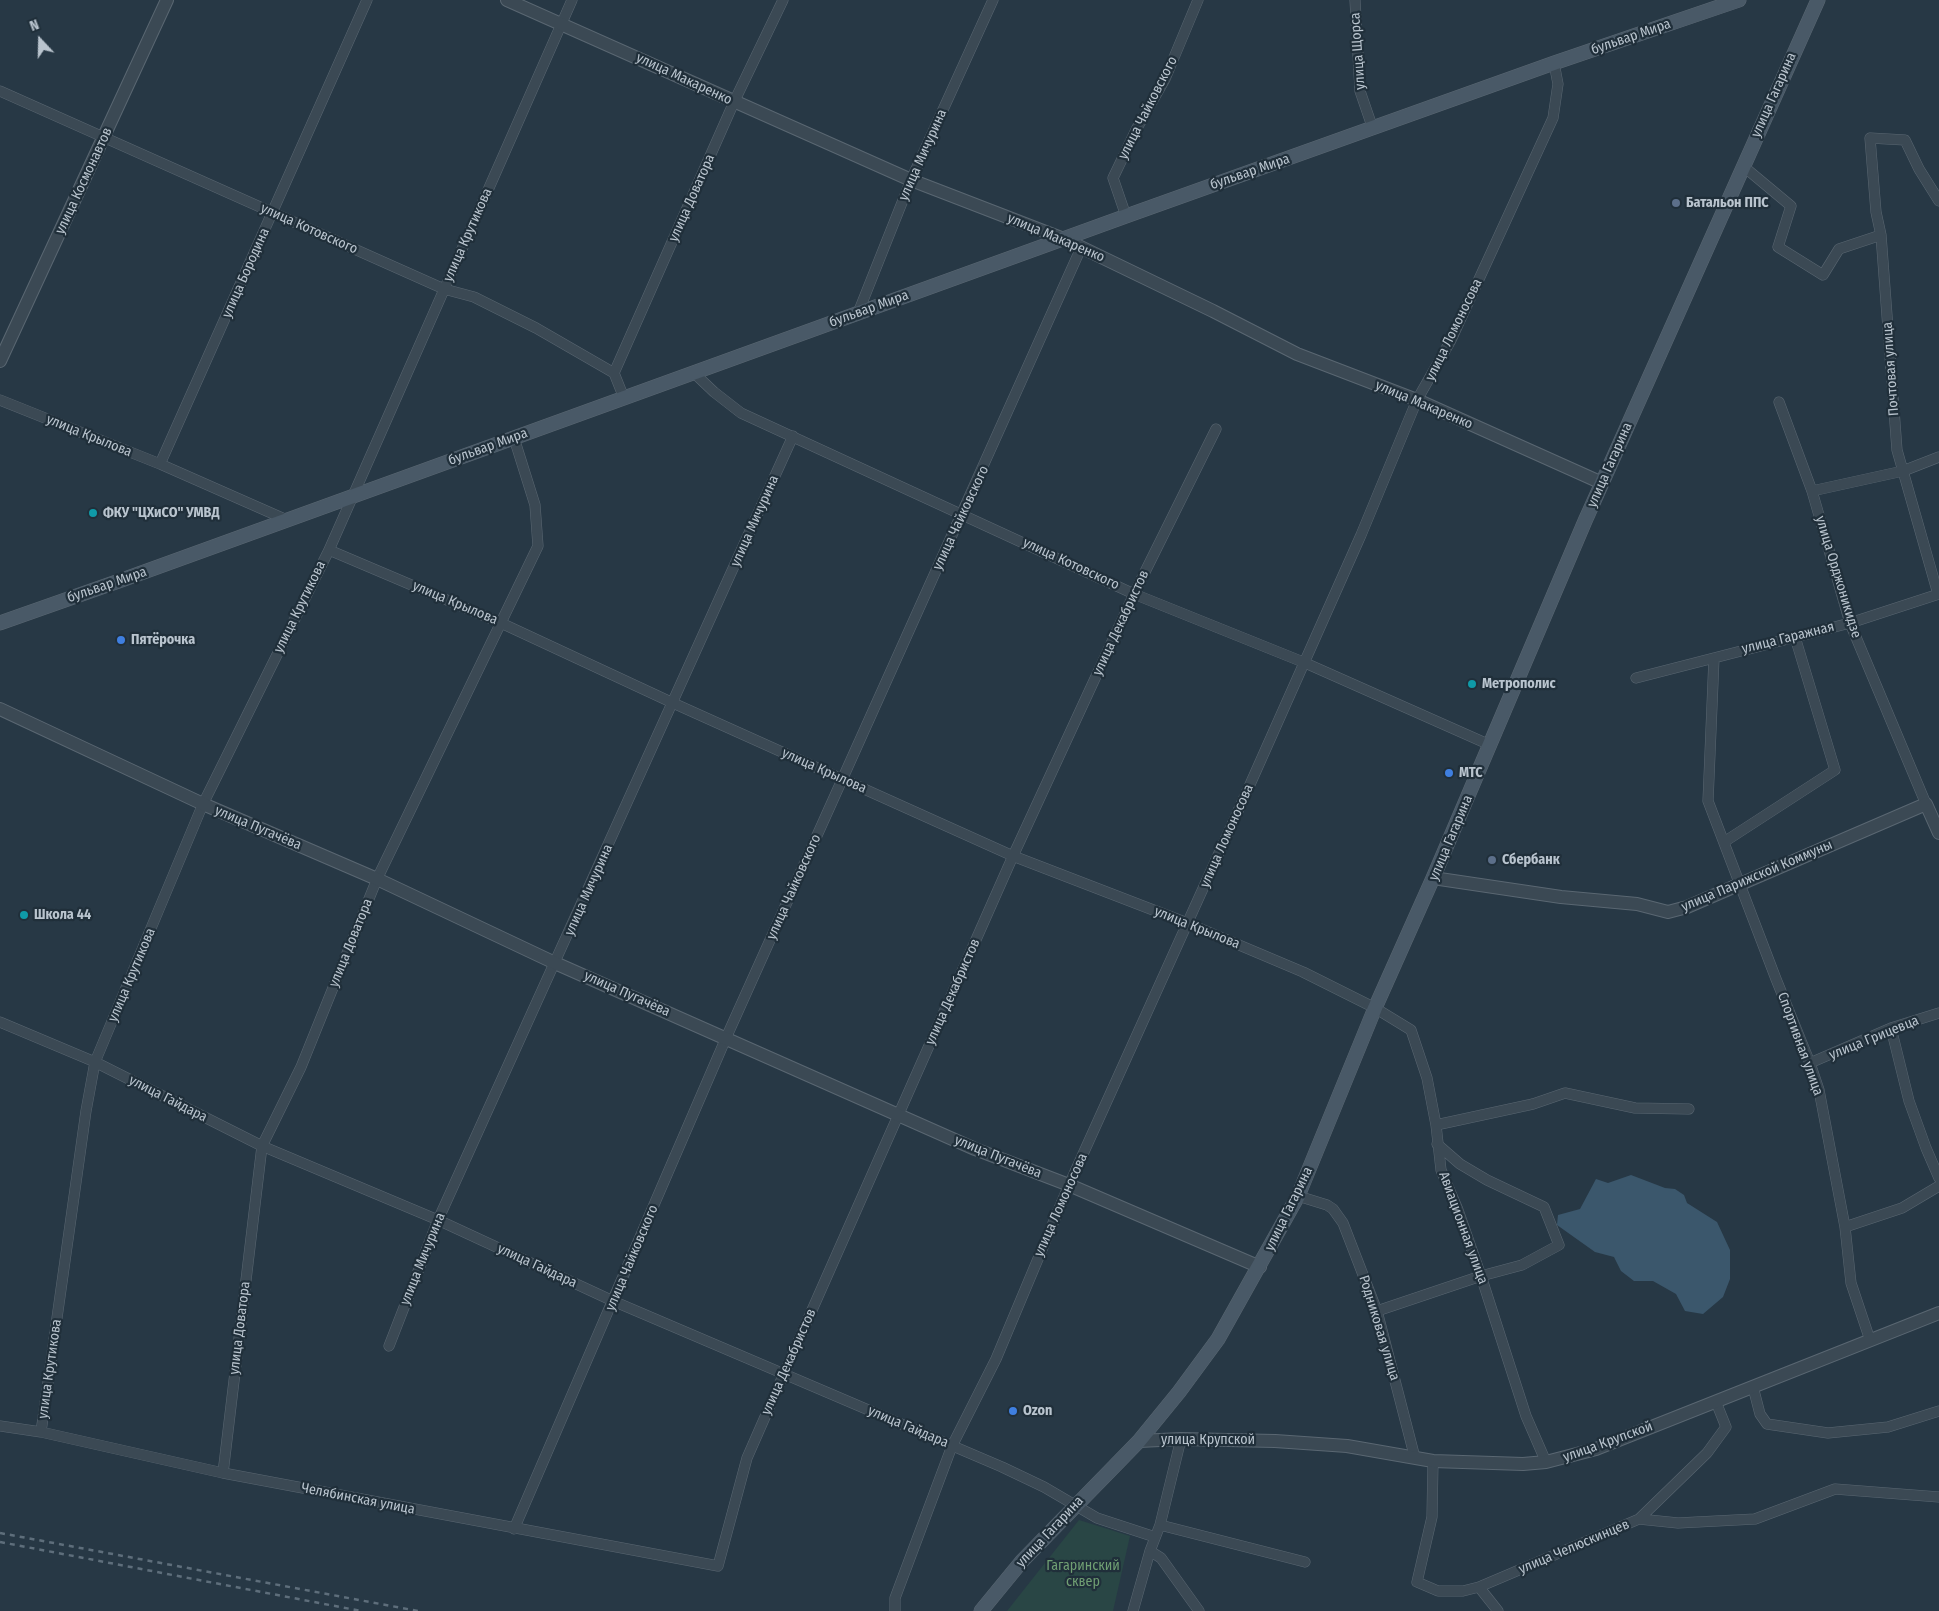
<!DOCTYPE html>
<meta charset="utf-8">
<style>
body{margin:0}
#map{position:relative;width:1939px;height:1611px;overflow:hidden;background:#273845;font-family:"Fira Sans Condensed",sans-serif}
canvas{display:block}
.north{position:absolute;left:15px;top:15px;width:50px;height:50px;-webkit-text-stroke:4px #202f3a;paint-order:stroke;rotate:339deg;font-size:14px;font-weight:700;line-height:20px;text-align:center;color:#b9c4ce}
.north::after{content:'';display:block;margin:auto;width:18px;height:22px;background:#b9c4ce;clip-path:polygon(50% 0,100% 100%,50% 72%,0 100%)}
</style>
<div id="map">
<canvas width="1939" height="1611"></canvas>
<div class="north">N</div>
</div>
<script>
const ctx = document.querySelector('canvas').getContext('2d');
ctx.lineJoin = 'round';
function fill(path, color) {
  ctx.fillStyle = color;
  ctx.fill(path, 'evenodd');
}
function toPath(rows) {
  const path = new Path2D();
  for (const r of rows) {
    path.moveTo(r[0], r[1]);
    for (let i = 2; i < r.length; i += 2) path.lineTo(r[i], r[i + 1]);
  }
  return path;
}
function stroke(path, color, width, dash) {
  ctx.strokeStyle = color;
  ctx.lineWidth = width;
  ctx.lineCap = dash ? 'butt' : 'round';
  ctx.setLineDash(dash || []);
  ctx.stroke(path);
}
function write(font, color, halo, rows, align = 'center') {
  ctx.font = font + ' "Fira Sans Condensed",sans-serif';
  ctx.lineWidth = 4.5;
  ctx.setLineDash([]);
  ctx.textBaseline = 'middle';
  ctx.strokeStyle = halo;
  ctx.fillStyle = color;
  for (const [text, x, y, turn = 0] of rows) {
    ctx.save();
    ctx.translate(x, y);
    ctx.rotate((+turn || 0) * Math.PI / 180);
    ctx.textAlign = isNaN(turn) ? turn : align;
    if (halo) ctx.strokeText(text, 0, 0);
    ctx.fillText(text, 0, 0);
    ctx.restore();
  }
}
fill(toPath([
 [1079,1520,1130,1536,1113,1611,1007,1611]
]), '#294645');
fill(toPath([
 [1631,1175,1665,1188,1675,1189,1684,1195,1687,1203,1717,1222,1730,1250,1730,1279,1723,1297,1703,1314,1685,1311,1676,1294,1653,1281,1634,1281,1621,1271,1614,1257,1595,1252,1557,1225,1558,1215,1580,1209,1596,1179,1608,1183]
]), '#3b576c');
const minor = toPath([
 [572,0,329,550,501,623,673,703,1013,856,1187,923,1303,972,1375,1008,1411,1030,1427,1078,1436,1125,1441,1170,1458,1210,1481,1276,1526,1416,1546,1462],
 [1355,0,1360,91,1373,129],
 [0,91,444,289,474,297,536,328,614,373],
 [1743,166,1791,206,1778,247,1823,275,1839,249,1881,235],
 [1126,216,1113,178,1137,128,1165,79,1198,0],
 [858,313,911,180,993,0],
 [693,372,714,392,741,413,1134,594,1303,662,1490,745],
 [624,398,614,373,734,102,783,0],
 [0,400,160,464,287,520],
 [1779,402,1812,491,1850,623,1926,804],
 [160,464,367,0],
 [1812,491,1903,471,1939,457],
 [1938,594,1897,450,1881,235,1876,212,1870,138,1905,140,1919,169,1939,201],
 [1714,658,1708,801,1776,979,1810,1063,1819,1090,1845,1227,1851,1283,1870,1340],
 [1636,678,1850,623,1939,594],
 [1724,842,1835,770,1795,637],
 [0,1022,95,1062,262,1146,438,1220,613,1301,1002,1467,1044,1487,1097,1518,1155,1537],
 [1891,1028,1909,1101,1926,1148,1939,1178],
 [1810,1063,1891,1028,1939,1013],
 [1436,1125,1533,1104,1565,1093,1635,1108,1689,1109],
 [1298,1196,1327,1205,1333,1209,1343,1223,1377,1311,1415,1458],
 [1845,1227,1902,1208,1939,1186],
 [1377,1311,1481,1276,1522,1265,1559,1245,1544,1207,1487,1180,1460,1164,1437,1144],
 [389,1346,438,1220,793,436],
 [1753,1387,1760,1414,1767,1424,1828,1433,1888,1427,1939,1411],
 [0,1426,41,1432,223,1473,718,1566,747,1458,797,1344,1013,856,1134,594,1216,429],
 [41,1432,86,1111,95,1062,203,804,329,550],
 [1433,1461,1432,1517,1417,1582,1438,1591,1463,1591,1479,1587,1639,1519,1678,1523,1755,1519,1835,1489,1939,1497],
 [223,1473,262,1146,301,1067,377,879,538,546,535,505,514,438],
 [1639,1519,1707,1453,1726,1427,1716,1402],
 [1160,1525,1305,1562],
 [514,1529,726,1038,1081,248],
 [1150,1551,1161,1558,1199,1611],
 [1479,1587,1498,1611],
 [895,1611,895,1598,952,1446,996,1359,1069,1185,1248,789,1361,535,1417,400,1451,340,1553,118,1558,84,1554,63],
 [1133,1611,1150,1551,1160,1525,1181,1439]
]);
const tertiary = toPath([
 [507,0,911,180,1064,239,1213,311,1297,354,1417,400,1602,483],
 [0,361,167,0],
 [0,709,203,804,377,879,555,963,975,1149,1069,1185,1260,1267],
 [1433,878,1561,897,1637,904,1668,912,1687,907,1926,804,1939,833],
 [1139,1441,1181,1439,1275,1441,1347,1446,1433,1461,1523,1464,1546,1462,1596,1449,1939,1313]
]);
const secondary = toPath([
 [0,623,119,581,1129,215,1554,63,1739,0],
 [981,1611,1022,1561,1139,1441,1179,1392,1218,1339,1298,1196,1375,1008,1433,878,1585,521,1818,0]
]);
stroke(minor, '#5a6772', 11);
stroke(tertiary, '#5a6772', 14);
stroke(secondary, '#5a6772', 15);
stroke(minor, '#3b4954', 10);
stroke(tertiary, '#3b4954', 12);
stroke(secondary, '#495967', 14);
stroke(toPath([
 [0,1533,418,1611],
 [0,1542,361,1611]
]), '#5e6e7b', 2.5, [5, 5]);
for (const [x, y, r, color] of [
 [1676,203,5,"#5c6f8a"],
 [93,513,5,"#0f9aa8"],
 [121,640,5,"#3f7fe0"],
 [1472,684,5,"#0f9aa8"],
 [1449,773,5,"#3f7fe0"],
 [1492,860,5,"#5c6f8a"],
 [24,915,5,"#0f9aa8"],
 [1013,1411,5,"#3f7fe0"]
]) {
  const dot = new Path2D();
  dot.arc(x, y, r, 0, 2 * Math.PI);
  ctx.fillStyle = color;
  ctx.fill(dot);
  stroke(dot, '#202f3a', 2);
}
write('14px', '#b9c4ce', '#202f3a', [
 ["бульвар Мира",1631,37,-19],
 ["улица Щорса",1358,51,-94],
 ["улица Макаренко",684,79,25],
 ["улица Гагарина",1774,95,-66],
 ["улица Чайковского",1148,108,-63],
 ["улица Мичурина",923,155,-66],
 ["бульвар Мира",1250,172,-19],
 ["улица Космонавтов",84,181,-65],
 ["улица Доватора",692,198,-66],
 ["улица Котовского",309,229,24],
 ["улица Крутикова",468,235,-66],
 ["улица Макаренко",1056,238,23],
 ["улица Бородина",246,273,-66],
 ["бульвар Мира",869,309,-20],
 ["улица Ломоносова",1454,330,-64],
 ["Почтовая улица",1891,369,-94],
 ["улица Макаренко",1424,405,23],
 ["улица Крылова",89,436,22],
 ["бульвар Мира",488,447,-20],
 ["улица Гагарина",1610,465,-66],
 ["улица Чайковского",961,518,-65],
 ["улица Мичурина",755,521,-66],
 ["улица Котовского",1071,564,25],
 ["улица Орджоникидзе",1838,577,73],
 ["бульвар Мира",107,585,-19],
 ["улица Крылова",455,603,23],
 ["улица Крутикова",300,607,-64],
 ["улица Декабристов",1121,623,-65],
 ["улица Гаражная",1788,638,-14],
 ["улица Крылова",824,771,24],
 ["улица Пугачёва",258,828,23],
 ["улица Ломоносова",1227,836,-66],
 ["улица Гагарина",1451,838,-67],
 ["улица Парижской Коммуны",1757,876,-23],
 ["улица Чайковского",794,887,-66],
 ["улица Мичурина",589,890,-66],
 ["улица Крылова",1197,928,22],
 ["улица Доватора",351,943,-68],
 ["улица Крутикова",132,975,-67],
 ["улица Декабристов",953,992,-66],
 ["улица Пугачёва",627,994,24],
 ["улица Грицевца",1874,1038,-22],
 ["Спортивная улица",1800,1044,70],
 ["улица Гайдара",168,1099,27],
 ["улица Пугачёва",998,1157,22],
 ["улица Ломоносова",1061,1205,-66],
 ["улица Гагарина",1289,1209,-64],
 ["Авиационная улица",1463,1228,70],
 ["улица Чайковского",632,1258,-67],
 ["улица Мичурина",423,1259,-68],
 ["улица Гайдара",537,1266,25],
 ["улица Доватора",240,1328,-83],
 ["Родниковая улица",1379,1328,73],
 ["улица Декабристов",789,1362,-66],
 ["улица Крутикова",50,1369,-82],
 ["улица Гайдара",908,1427,23],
 ["улица Крупской",1208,1440],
 ["улица Крупской",1608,1442,-20],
 ["Челябинская улица",358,1499,11],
 ["улица Гагарина",1050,1532,-47],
 ["улица Челюскинцев",1574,1547,-23]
]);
write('bold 14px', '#b9c4ce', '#202f3a', [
 ["Батальон ППС",1686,203],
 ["ФКУ \"ЦХиСО\" УМВД",103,513],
 ["Пятёрочка",131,640],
 ["Метрополис",1482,684],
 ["МТС",1459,773],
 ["Сбербанк",1502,860],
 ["Школа 44",34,915],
 ["Ozon",1023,1411]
], 'left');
write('14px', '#709f73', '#202f3a', [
 ["Гагаринский",1083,1566],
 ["сквер",1083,1582]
]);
</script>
